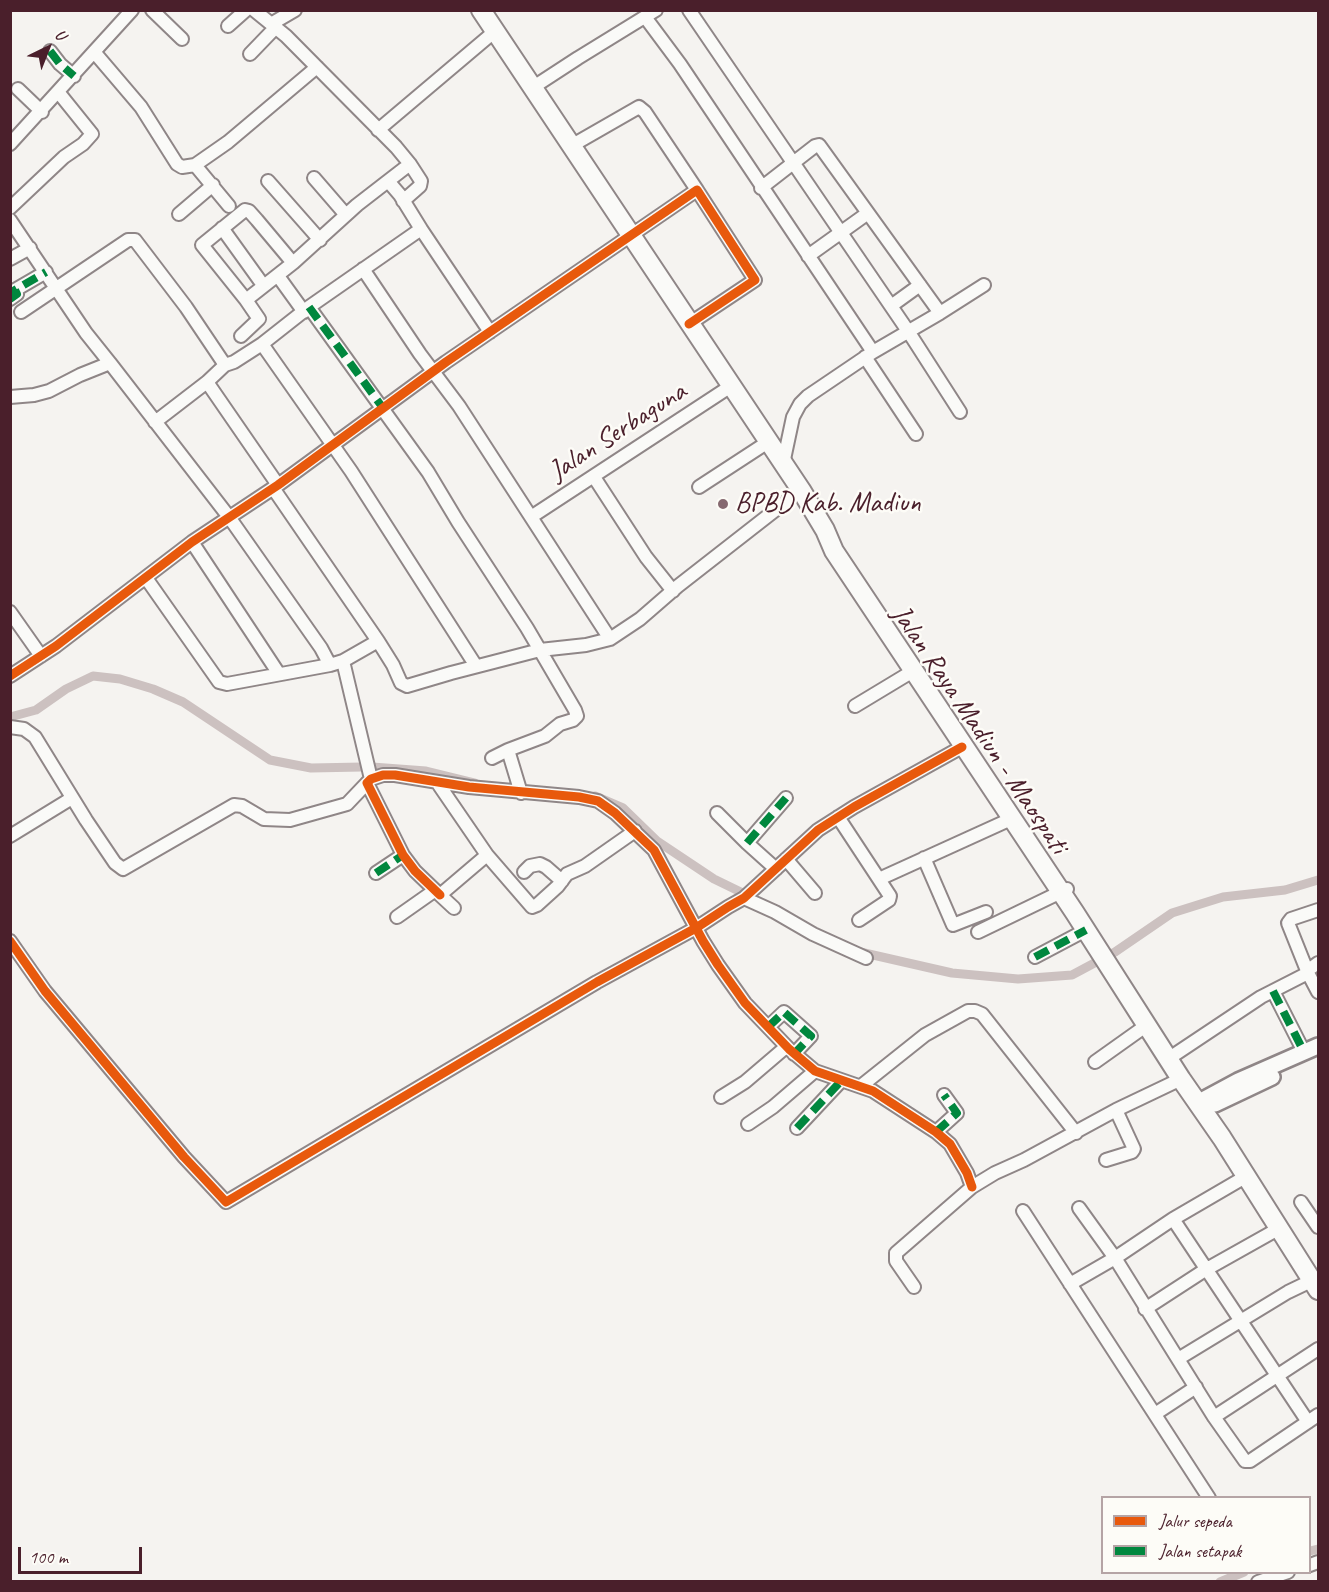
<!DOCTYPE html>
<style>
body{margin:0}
#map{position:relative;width:1329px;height:1592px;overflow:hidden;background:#f5f3f0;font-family:Caveat,sans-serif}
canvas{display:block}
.frame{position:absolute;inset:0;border:12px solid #4a1f2b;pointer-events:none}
.legend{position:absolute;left:1101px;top:1496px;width:210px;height:78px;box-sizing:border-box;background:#fdfcf7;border:2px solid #b5a4a5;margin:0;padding:8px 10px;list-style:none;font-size:18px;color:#4a1f2b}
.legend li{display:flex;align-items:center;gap:12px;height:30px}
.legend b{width:30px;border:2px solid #b5a4a5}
.north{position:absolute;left:18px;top:18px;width:60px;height:60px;-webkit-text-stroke:4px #fdfcf7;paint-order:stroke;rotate:43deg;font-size:16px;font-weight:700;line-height:24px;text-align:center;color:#4a1f2b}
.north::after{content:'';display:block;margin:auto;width:21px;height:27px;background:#4a1f2b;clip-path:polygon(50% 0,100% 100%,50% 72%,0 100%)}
.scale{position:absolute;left:18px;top:1547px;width:124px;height:27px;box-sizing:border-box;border:3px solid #4a1f2b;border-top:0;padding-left:8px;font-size:18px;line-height:21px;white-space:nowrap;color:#4a1f2b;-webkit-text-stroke:4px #fdfcf7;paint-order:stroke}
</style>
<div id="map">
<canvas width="1329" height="1592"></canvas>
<div class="frame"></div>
<ul class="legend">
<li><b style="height:8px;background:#e8590c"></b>Jalur sepeda</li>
<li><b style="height:8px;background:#00873e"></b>Jalan setapak</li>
</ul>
<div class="north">U</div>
<div class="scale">100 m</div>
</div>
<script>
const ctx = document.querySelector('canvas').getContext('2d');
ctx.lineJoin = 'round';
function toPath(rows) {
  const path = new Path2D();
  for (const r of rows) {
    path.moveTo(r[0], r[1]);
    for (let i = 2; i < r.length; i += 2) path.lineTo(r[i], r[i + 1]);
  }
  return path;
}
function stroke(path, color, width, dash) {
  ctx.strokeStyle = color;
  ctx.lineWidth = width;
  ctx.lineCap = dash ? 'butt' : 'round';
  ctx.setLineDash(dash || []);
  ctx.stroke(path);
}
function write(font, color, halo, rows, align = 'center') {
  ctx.font = font + ' Caveat,sans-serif';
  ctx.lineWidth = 5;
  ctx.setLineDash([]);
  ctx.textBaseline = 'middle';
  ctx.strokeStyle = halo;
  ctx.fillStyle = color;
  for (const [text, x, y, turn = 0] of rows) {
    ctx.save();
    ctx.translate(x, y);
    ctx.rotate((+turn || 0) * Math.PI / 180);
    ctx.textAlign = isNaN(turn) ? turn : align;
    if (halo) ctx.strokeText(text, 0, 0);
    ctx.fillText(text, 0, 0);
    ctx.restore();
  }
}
stroke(toPath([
 [10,717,36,710,66,689,93,676,120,679,153,689,183,702,270,760,311,768,362,767],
 [372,767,426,771,475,783],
 [595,796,623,808,657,841,714,879,751,897],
 [860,952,952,973,1018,979,1072,975,1115,952,1172,913,1223,897,1285,890,1318,880],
 [1310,1551,1318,1549],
 [1220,1582,1244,1572]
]), '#ccc1c0', 9);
const minor = toPath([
 [152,10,182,39],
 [254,10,286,36,396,147,410,164,421,181,420,186,403,201],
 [689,10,908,331,960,412],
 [645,17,680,64,873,352],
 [271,24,295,10],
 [228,26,246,10],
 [50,51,60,64,74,76],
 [95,53,141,107,177,164,182,167,195,165,229,206],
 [250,54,276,27],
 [532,88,578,58,656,10],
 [18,89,42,112],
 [378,130,494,32],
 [10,144,132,10],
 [571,146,639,107,645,112,697,190],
 [195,165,228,142,317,67],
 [314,178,346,215],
 [268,181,320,240],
 [388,181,410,164],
 [761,188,815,146,819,145,940,313],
 [10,208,64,157,83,144,92,134,59,93],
 [179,214,213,185],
 [10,220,86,333,110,363],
 [222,228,263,285],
 [421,229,490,332],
 [808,256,868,213],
 [10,259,30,248],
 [363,269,420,354,459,406,610,639],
 [278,276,304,312],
 [10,299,17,294,15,290,46,272],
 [891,306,920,285],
 [309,307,428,472,458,522,527,628,575,710,577,716,573,720,560,724,545,736,508,750,521,793],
 [21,312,128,240,135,240,186,307,225,365],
 [241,336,259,319,246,300,293,263],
 [262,344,351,471,476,666],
 [865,357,916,434],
 [207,382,278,485],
 [10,397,34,395,49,391,80,375,110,363,229,517,321,648,330,665],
 [155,422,207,382,225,365,234,362,262,344,309,307,421,229,400,195,388,181,357,205,293,263,257,220,249,211,245,210,202,245,246,300],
 [783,464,793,417,800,404,808,396,873,352,940,313,984,285],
 [594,477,646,557,673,591],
 [699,487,768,442],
 [273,488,378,641,393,665,401,683,407,686,451,673,540,650,586,645,610,639,640,619,678,586,801,490],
 [531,517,731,386],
 [192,542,279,674],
 [146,578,219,682,227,684,330,665,343,661,378,641],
 [10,612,41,656],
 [343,661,371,779],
 [10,676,56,646,192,542,278,485,446,362,697,190,755,280,689,324],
 [855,706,913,671],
 [10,727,24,729,35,737,86,820,115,863,123,869,234,805,242,806,264,819,290,820,347,804,367,783],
 [492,758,508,750],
 [437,782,487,855,532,907,537,905,558,886,567,874,585,866,635,831],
 [717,813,747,843,776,869],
 [838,817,890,896,889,900,859,920],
 [10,836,72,798],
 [747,843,786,798],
 [924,858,953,925,986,912],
 [786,859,815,893],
 [524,872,530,866,540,864,546,867,562,881],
 [376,873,403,855],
 [879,879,1011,819],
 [440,895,415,871,403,855,367,783,371,779,383,775,395,775,469,787,579,797,598,801,615,813,654,850,703,941,718,965,745,1003,789,1049,815,1071,873,1091,936,1132,950,1144,967,1173,972,1187],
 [744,898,775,912,813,934,866,958],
 [454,908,440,895,487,855],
 [397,917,434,891],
 [978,932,1067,889],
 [10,941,45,991,184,1157,226,1202,597,982,696,928,728,907,744,898,818,830,854,807,962,747],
 [1035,957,1086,930],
 [1307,971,1318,963],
 [1308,973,1318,992],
 [1273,991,1304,1052],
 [768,1027,784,1012,811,1036,794,1054],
 [1174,1055,1261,997,1308,973,1288,923,1291,919,1318,910],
 [1095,1062,1147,1025],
 [861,1086,925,1035,968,1011,975,1011,982,1014,1076,1133],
 [721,1097,745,1082,786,1047],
 [748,1124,773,1107,815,1071],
 [797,1128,841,1081],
 [936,1132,957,1113,944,1095],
 [1106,1160,1132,1152,1134,1149,1116,1110],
 [1301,1202,1318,1227],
 [1079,1208,1115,1258,1214,1417,1245,1461,1250,1461,1318,1415],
 [1023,1211,1209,1498],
 [1173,1219,1308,1422],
 [1070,1284,1115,1258,1173,1219,1245,1177],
 [914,1287,896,1261,896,1253,972,1187,995,1173,1024,1160,1116,1110,1181,1079],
 [1145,1309,1205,1270,1278,1229],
 [1178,1359,1288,1292,1313,1280],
 [1155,1414,1196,1387],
 [1214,1417,1318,1349],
 [1310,1565,1318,1562],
 [1258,1582,1288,1572]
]);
const major = toPath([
 [1199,1102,1238,1081,1318,1046],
 [1215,1104,1272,1077]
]);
const highway = toPath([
 [481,10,801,490,825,530,834,551,1075,913,1181,1079,1222,1138,1318,1290]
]);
stroke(minor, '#8f8687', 16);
stroke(major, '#8f8687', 20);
stroke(highway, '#8f8687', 22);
stroke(minor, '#fafaf8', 12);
stroke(major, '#fafaf8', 15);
stroke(highway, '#fafaf8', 18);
stroke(toPath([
 [50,51,60,64,74,76],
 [10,299,17,294,15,290,46,272],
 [309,307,383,408],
 [747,843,786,798],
 [376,873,403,855],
 [1035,957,1086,930],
 [1273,991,1304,1052],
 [768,1027,784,1012,811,1036,794,1054],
 [797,1128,841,1081],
 [936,1132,957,1113,944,1095]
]), '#00873e', 8, [15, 8]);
stroke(toPath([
 [10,676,56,646,192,542,278,485,446,362,697,190,755,280,689,324],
 [440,895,415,871,403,855,367,783,371,779,383,775,395,775,469,787,579,797,598,801,615,813,654,850,703,941,718,965,745,1003,789,1049,815,1071,873,1091,936,1132,950,1144,967,1173,972,1187],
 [10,941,45,991,184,1157,226,1202,597,982,696,928,728,907,744,898,818,830,854,807,962,747]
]), '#e8590c', 9);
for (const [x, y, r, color] of [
 [723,504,6,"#866970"]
]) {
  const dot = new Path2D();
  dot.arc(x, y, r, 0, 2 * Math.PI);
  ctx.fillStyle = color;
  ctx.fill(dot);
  stroke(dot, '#fdfcf7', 2);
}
write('28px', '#4a1f2b', '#fdfcf7', [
 ["Jalan Serbaguna",618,432,-33],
 ["Jalan Raya Madiun - Maospati",979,730,56]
]);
write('28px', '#4a1f2b', '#fdfcf7', [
 ["BPBD Kab. Madiun",735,504]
], 'left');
</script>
